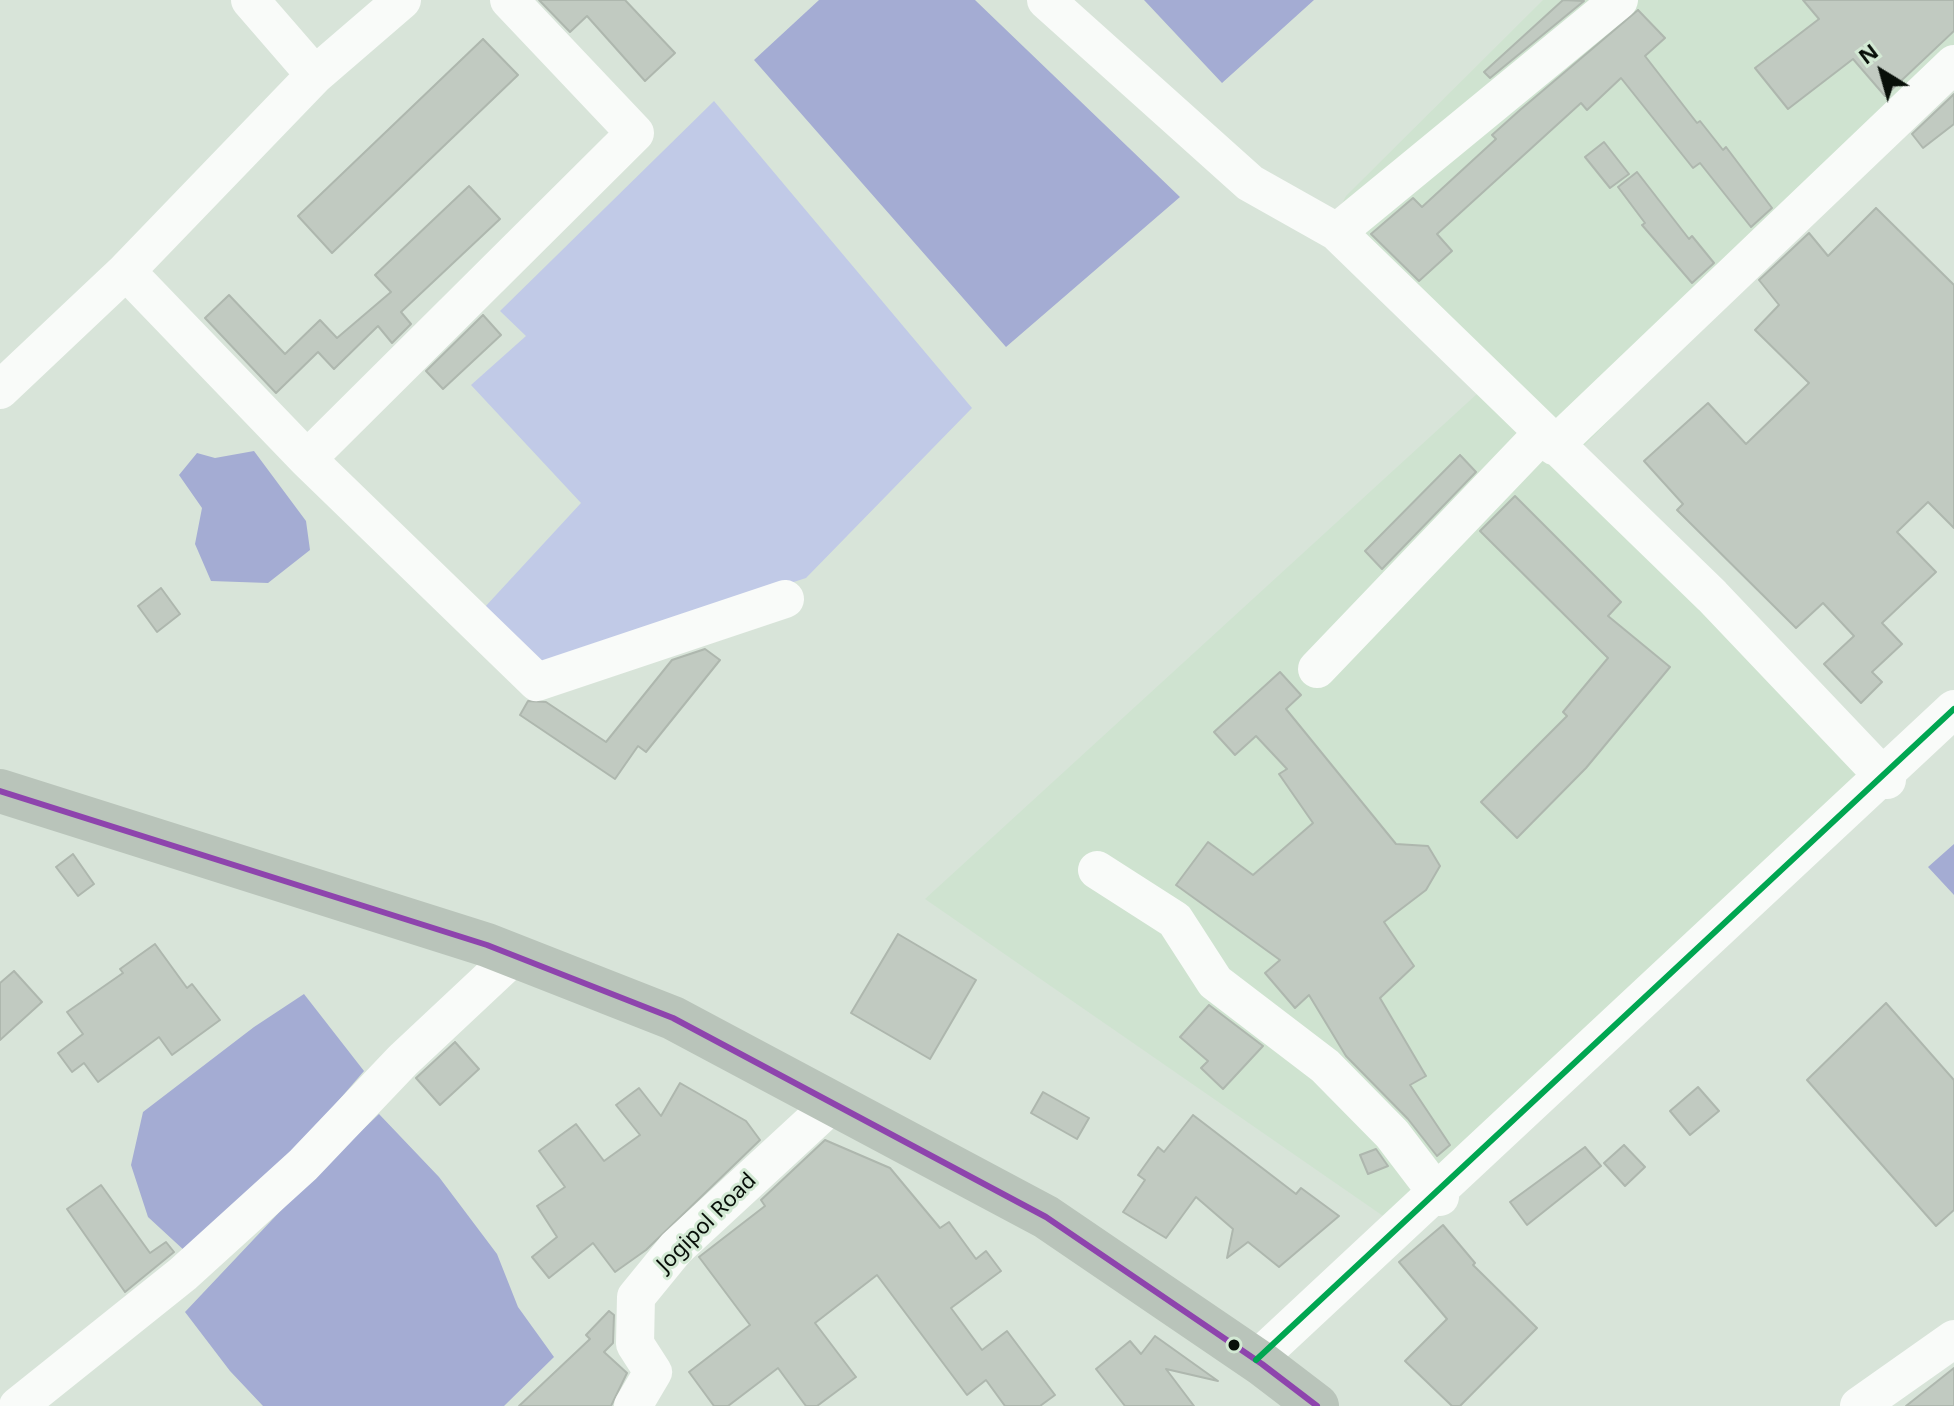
<!DOCTYPE html>
<style>
body{margin:0}
#map{position:relative;width:1954px;height:1406px;overflow:hidden;background:#d8e4d9;font-family:"Noto Sans",sans-serif}
canvas{display:block}
.north{position:absolute;left:1842px;top:32px;width:80px;height:80px;-webkit-text-stroke:6px #d3e9d4;paint-order:stroke;rotate:323deg;font-size:22px;font-weight:700;line-height:32px;text-align:center;color:#080f09}
.north::after{content:'';display:block;margin:auto;width:28px;height:36px;background:#080f09;clip-path:polygon(50% 0,100% 100%,50% 72%,0 100%)}
</style>
<div id="map">
<canvas width="1954" height="1406"></canvas>
<div class="north">N</div>
</div>
<script>
const ctx = document.querySelector('canvas').getContext('2d');
ctx.lineJoin = 'round';
function fill(path, color) {
  ctx.fillStyle = color;
  ctx.fill(path, 'evenodd');
}
function toPath(rows) {
  const path = new Path2D();
  for (const r of rows) {
    path.moveTo(r[0], r[1]);
    for (let i = 2; i < r.length; i += 2) path.lineTo(r[i], r[i + 1]);
  }
  return path;
}
function stroke(path, color, width, dash) {
  ctx.strokeStyle = color;
  ctx.lineWidth = width;
  ctx.lineCap = dash ? 'butt' : 'round';
  ctx.setLineDash(dash || []);
  ctx.stroke(path);
}
function write(font, color, halo, rows, align = 'center') {
  ctx.font = font + ' "Noto Sans",sans-serif';
  ctx.lineWidth = 6;
  ctx.setLineDash([]);
  ctx.textBaseline = 'middle';
  ctx.strokeStyle = halo;
  ctx.fillStyle = color;
  for (const [text, x, y, turn = 0] of rows) {
    ctx.save();
    ctx.translate(x, y);
    ctx.rotate((+turn || 0) * Math.PI / 180);
    ctx.textAlign = isNaN(turn) ? turn : align;
    if (halo) ctx.strokeText(text, 0, 0);
    ctx.fillText(text, 0, 0);
    ctx.restore();
  }
}
fill(toPath([
 [1543,0,1954,0,1954,75,1824,200,1576,454,1337,213,1346,196],
 [1490,382,1882,775,1399,1227,925,899]
]), '#cfe3d0');
fill(toPath([
 [714,101,972,408,806,578,540,664,484,608,581,503,471,385,526,336,500,311]
]), '#c1cae7');
fill(toPath([
 [819,0,975,0,1180,197,1006,347,754,60],
 [1144,0,1314,0,1222,83],
 [254,451,306,521,310,550,268,583,211,581,195,544,202,508,179,475,197,453,215,458],
 [1954,844,1954,895,1928,867],
 [304,994,364,1071,316,1127,186,1252,148,1217,131,1165,143,1112,254,1027],
 [379,1114,439,1177,497,1254,518,1307,554,1357,504,1406,263,1406,230,1371,185,1312,305,1185]
]), '#a4acd3');
const building = toPath([
 [539,0,625,0,675,53,645,81,587,16,570,32,539,0],
 [1563,0,1584,1,1490,78,1484,72,1563,0],
 [1803,0,1954,0,1954,31,1885,96,1853,59,1788,109,1755,68,1819,19,1803,0],
 [1638,10,1665,38,1645,56,1697,123,1700,121,1723,150,1726,147,1772,208,1751,227,1700,163,1693,168,1621,78,1587,110,1581,103,1437,234,1452,251,1419,281,1371,234,1413,198,1422,207,1496,139,1492,135,1520,110,1638,10],
 [483,39,518,75,332,253,298,216,483,39],
 [1954,94,1954,124,1923,148,1912,134,1954,94],
 [1604,142,1629,174,1610,188,1585,157,1604,142],
 [1637,172,1689,239,1692,236,1714,263,1692,283,1642,225,1645,223,1618,187,1637,172],
 [469,186,500,219,401,312,411,324,392,343,378,326,334,369,318,352,276,393,205,318,229,295,285,354,320,320,337,338,391,292,375,275,469,186],
 [1876,208,1954,285,1954,528,1928,502,1897,532,1936,572,1882,623,1902,644,1872,672,1882,682,1861,703,1824,664,1854,636,1823,603,1796,628,1677,510,1683,504,1644,461,1708,403,1746,444,1809,383,1755,330,1779,305,1759,280,1809,233,1828,256,1876,208],
 [483,315,501,335,443,389,426,371,483,315],
 [1460,455,1476,472,1382,569,1365,551,1460,455],
 [1515,496,1621,602,1608,616,1670,667,1586,768,1517,838,1481,802,1567,716,1563,712,1608,658,1480,531,1515,496],
 [161,588,180,614,157,632,138,606,161,588],
 [705,649,720,660,646,752,638,746,615,779,520,715,528,701,546,702,606,742,672,660,705,649],
 [1280,672,1301,695,1286,709,1396,844,1428,846,1440,866,1426,890,1384,922,1414,966,1380,998,1426,1076,1410,1085,1450,1145,1437,1156,1408,1119,1346,1056,1309,995,1295,1008,1265,973,1280,960,1176,885,1208,842,1253,875,1313,823,1279,774,1287,769,1256,736,1235,755,1214,732,1280,672],
 [73,854,94,884,78,896,56,867,73,854],
 [898,934,976,980,930,1059,851,1013,898,934],
 [155,944,187,988,192,984,220,1020,172,1055,159,1037,98,1082,84,1063,72,1072,58,1053,83,1034,67,1012,123,973,120,969,155,944],
 [14,971,42,1002,0,1040,0,983,14,971],
 [1886,1003,1954,1080,1954,1210,1936,1226,1807,1080,1886,1003],
 [1209,1005,1263,1046,1223,1089,1201,1068,1208,1061,1180,1037,1209,1005],
 [455,1042,479,1069,440,1105,416,1078,455,1042],
 [680,1083,746,1121,760,1140,646,1250,615,1272,593,1243,549,1278,532,1257,557,1237,537,1206,565,1187,539,1151,576,1124,604,1161,640,1135,616,1105,639,1088,661,1116,680,1083],
 [1698,1087,1719,1111,1690,1135,1670,1111,1698,1087],
 [1043,1092,1089,1118,1077,1139,1031,1113,1043,1092],
 [1193,1115,1296,1194,1301,1188,1339,1216,1279,1267,1248,1242,1227,1258,1233,1229,1196,1197,1166,1238,1123,1212,1145,1180,1138,1175,1158,1147,1164,1152,1193,1115],
 [825,1140,890,1168,940,1228,949,1222,976,1259,986,1251,1001,1271,951,1308,982,1350,1007,1331,1055,1395,1040,1406,1005,1406,986,1380,967,1395,877,1275,815,1323,856,1377,817,1406,806,1406,778,1368,728,1406,714,1406,689,1372,750,1325,699,1257,765,1206,761,1200,825,1140],
 [1624,1145,1645,1167,1625,1186,1604,1163,1624,1145],
 [1585,1147,1601,1166,1527,1225,1510,1202,1585,1147],
 [1376,1149,1388,1166,1368,1174,1360,1155,1376,1149],
 [101,1185,150,1253,166,1242,174,1252,125,1292,67,1209,101,1185],
 [1443,1225,1475,1263,1473,1265,1537,1328,1460,1406,1452,1406,1405,1361,1447,1319,1399,1262,1443,1225],
 [609,1311,614,1315,613,1343,604,1352,627,1373,611,1406,519,1406,590,1339,586,1335,609,1311],
 [1155,1336,1218,1381,1166,1369,1194,1406,1125,1406,1096,1369,1130,1341,1141,1354,1155,1336],
 [1954,1368,1954,1406,1906,1406,1954,1368]
]);
fill(building, '#c1cac1');
stroke(building, '#aeb7ae', 2);
stroke(toPath([
 [250,0,315,75],
 [1046,0,1250,183,1337,232],
 [1619,0,1337,232,1712,596,1887,780],
 [126,271,307,459,537,682,785,599],
 [0,390,126,271,315,75,402,0],
 [1554,446,1954,64],
 [307,459,635,133,509,0],
 [1317,669,1542,434],
 [1097,870,1175,920,1215,982,1325,1066,1392,1134,1440,1197],
 [1256,1360,1954,709],
 [18,1406,183,1274,303,1165,403,1060,514,956],
 [633,1406,653,1372,635,1344,636,1297,676,1248,833,1103],
 [1859,1406,1954,1339]
]), '#f9fbf9', 38);
stroke(toPath([
 [0,791,487,945,673,1018,1046,1217,1262,1364,1317,1406]
]), '#b9c4ba', 44);
stroke(toPath([
 [0,791,487,945,673,1018,1046,1217,1262,1364,1317,1406]
]), '#8e44ad', 6);
stroke(toPath([
 [1256,1360,1954,709]
]), '#00a651', 6);
for (const [x, y, r, color] of [
 [1234,1345,7,"#080f09"]
]) {
  const dot = new Path2D();
  dot.arc(x, y, r, 0, 2 * Math.PI);
  ctx.fillStyle = color;
  ctx.fill(dot);
  stroke(dot, '#d3e9d4', 3);
}
write('22px', '#080f09', '#d3e9d4', [
 ["Jogipol Road",707,1223,-45]
]);
</script>
